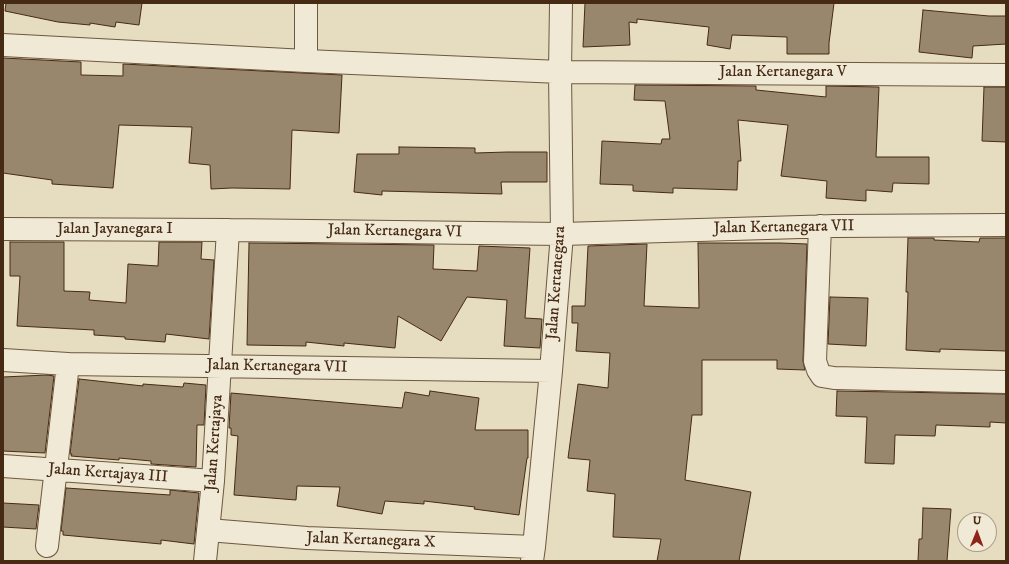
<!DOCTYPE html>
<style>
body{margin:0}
#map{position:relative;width:1009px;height:564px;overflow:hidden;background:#e6ddc0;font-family:"IM FELL DW Pica",serif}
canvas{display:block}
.frame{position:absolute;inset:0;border:4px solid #462a14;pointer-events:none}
.north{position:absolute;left:957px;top:512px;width:40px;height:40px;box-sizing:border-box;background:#efe9d6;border:1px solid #ab9d88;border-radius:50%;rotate:1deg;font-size:11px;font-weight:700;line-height:16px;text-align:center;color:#462a14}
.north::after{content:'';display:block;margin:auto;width:14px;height:18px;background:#8f2418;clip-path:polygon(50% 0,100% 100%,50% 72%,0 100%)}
</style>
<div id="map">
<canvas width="1009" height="564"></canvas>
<div class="frame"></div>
<div class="north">U</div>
</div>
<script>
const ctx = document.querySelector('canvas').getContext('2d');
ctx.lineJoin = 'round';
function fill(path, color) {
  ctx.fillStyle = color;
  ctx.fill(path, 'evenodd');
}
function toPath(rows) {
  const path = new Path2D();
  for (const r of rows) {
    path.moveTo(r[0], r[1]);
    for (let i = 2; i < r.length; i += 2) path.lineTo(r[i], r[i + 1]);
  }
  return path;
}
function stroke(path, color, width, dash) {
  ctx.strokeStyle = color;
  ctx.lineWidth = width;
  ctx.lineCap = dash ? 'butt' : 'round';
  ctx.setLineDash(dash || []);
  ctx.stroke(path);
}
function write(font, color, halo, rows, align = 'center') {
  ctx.font = font + ' "IM FELL DW Pica",serif';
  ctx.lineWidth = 3;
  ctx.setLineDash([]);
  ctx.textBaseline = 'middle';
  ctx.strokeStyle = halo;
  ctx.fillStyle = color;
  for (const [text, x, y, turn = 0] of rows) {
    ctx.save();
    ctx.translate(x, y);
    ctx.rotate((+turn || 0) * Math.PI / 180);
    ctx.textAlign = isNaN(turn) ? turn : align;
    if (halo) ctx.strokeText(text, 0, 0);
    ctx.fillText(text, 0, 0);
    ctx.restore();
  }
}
const building = toPath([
 [6,3,142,3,139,25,116,22,115,27,90,23,90,25,58,22,5,11,6,3],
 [585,3,834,3,829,43,829,54,787,54,787,37,732,35,730,49,707,45,709,27,637,19,637,23,629,22,630,45,583,47,585,3],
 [923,10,989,16,1006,16,1006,44,973,46,972,58,919,52,923,10],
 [3,58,81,62,81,75,123,76,123,64,342,75,339,133,292,130,290,189,232,188,211,189,210,165,189,163,192,127,119,125,113,188,52,184,52,180,3,173,3,58],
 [635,85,756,86,756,90,826,97,826,86,879,87,876,157,929,157,929,184,893,183,892,192,866,190,866,201,826,198,827,181,781,176,788,125,738,120,741,161,738,161,737,190,673,188,673,193,633,191,633,185,600,184,602,141,661,144,662,139,670,139,665,101,634,100,635,85],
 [984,87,1006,87,1006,142,982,141,984,87],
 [399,147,475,148,475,153,507,152,547,152,547,182,501,182,502,194,382,191,382,195,354,192,357,154,399,154,399,147],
 [908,238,934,238,934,240,979,242,980,238,1006,238,1006,351,940,349,940,352,906,350,908,292,906,292,908,238],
 [10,242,64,242,64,291,90,292,89,300,126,303,128,264,158,266,159,242,202,242,201,259,214,260,209,339,166,334,165,342,125,339,125,337,94,335,94,330,17,326,20,276,10,276,10,242],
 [249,243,434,245,433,269,477,271,479,246,530,248,525,318,542,319,540,348,504,346,507,300,467,297,441,341,398,316,395,348,344,343,344,346,306,342,306,346,247,345,249,243],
 [698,243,780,243,807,244,803,361,805,370,777,369,777,360,702,360,702,415,692,415,685,480,751,492,739,561,657,561,661,539,613,537,615,494,587,491,590,460,568,458,578,384,608,388,610,353,576,351,578,323,572,323,572,306,585,306,588,246,647,244,644,306,699,308,698,243],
 [830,297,868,298,866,346,828,344,830,297],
 [47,375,54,376,45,453,3,451,3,377,47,375],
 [79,379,143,386,143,384,183,387,184,383,206,385,204,425,197,425,196,467,151,464,151,461,119,458,119,460,71,456,72,454,70,454,79,379],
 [430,391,479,398,475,430,528,430,528,458,527,458,519,515,474,509,475,507,424,501,424,504,385,501,382,514,337,506,340,487,297,486,296,500,234,495,238,436,231,435,231,428,229,428,231,393,402,408,405,392,429,396,430,391],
 [837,391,1006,394,1006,423,990,422,990,427,936,425,935,436,895,435,894,464,865,463,867,417,836,416,837,391],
 [66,488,170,495,170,490,199,493,194,544,161,540,161,544,63,535,63,531,61,531,66,488],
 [3,503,39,505,36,529,3,527,3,503],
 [923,508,951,509,947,561,918,561,919,539,922,539,923,508]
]);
fill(building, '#99876d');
stroke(building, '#462a14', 1);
const street = toPath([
 [3,45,306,61,560,72,1006,75],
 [306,61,306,3],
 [820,226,815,361,818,370,822,376,834,378,1006,382],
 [3,229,228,230,562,234,835,226,1006,225],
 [3,360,68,364,551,371],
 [3,466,213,481],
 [208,530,307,538,534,547],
 [47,546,68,364],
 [205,561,213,481,228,230],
 [532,561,534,547,551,371,562,234,560,72,561,3]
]);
stroke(street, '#6e573f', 24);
stroke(street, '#efe9d6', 22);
write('16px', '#462a14', '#efe9d6', [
 ["Jalan Kertanegara V",783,73],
 ["Jalan Kertanegara VII",784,228,-1],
 ["Jalan Jayanegara I",115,230],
 ["Jalan Kertanegara VI",395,232,1],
 ["Jalan Kertanegara",557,283,-86],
 ["Jalan Kertanegara VII",277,367,1],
 ["Jalan Kertajaya",215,443,-86],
 ["Jalan Kertajaya III",108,474,4],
 ["Jalan Kertanegara X",371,541,2]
]);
</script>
